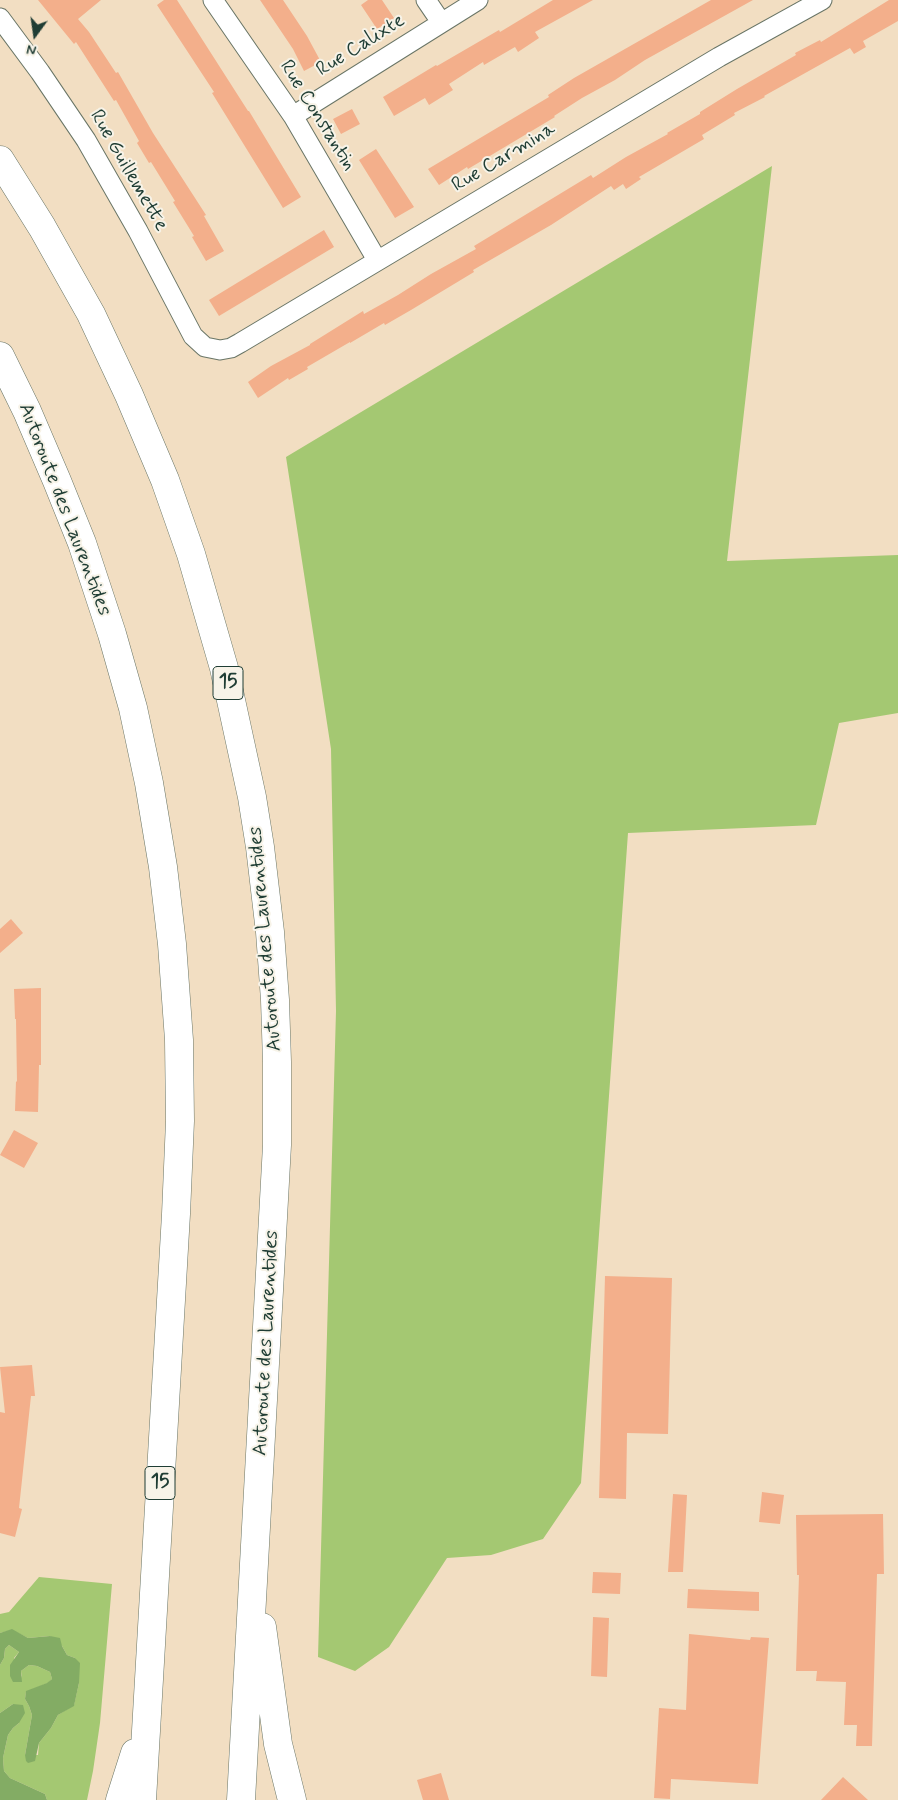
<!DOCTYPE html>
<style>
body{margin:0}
#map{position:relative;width:898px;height:1800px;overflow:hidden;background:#f2dec2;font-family:Mynerve,sans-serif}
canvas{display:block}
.north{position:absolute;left:10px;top:10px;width:50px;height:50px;-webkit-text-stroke:4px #f7f3e8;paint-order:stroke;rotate:194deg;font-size:14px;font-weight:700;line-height:20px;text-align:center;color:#1f3d34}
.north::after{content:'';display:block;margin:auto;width:18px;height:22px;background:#1f3d34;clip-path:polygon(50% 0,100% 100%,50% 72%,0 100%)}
</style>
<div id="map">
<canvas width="898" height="1800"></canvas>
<div class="north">N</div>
</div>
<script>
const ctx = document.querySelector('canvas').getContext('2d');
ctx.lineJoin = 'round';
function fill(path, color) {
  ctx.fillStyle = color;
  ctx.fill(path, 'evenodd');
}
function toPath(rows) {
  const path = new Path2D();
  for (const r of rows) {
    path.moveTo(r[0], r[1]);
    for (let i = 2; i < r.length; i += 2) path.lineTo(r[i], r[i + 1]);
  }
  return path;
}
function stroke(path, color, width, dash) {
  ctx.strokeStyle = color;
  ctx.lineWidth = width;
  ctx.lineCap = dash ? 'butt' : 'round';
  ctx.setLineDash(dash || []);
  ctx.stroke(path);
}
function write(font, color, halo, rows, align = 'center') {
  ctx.font = font + ' Mynerve,sans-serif';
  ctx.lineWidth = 4;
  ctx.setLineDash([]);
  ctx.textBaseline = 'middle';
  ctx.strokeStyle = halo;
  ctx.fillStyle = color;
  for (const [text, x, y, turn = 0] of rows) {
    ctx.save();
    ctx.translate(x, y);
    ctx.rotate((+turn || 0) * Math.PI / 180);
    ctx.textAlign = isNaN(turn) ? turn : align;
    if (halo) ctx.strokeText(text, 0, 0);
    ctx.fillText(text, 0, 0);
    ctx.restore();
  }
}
fill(toPath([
 [772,166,727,561,898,555,898,713,839,723,816,825,628,833,581,1483,543,1539,491,1555,447,1558,389,1647,355,1671,318,1657,336,1011,331,749,286,457],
 [39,1577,112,1584,100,1723,93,1771,87,1800,47,1800,45,1794,10,1778,4,1771,3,1758,8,1735,13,1728,19,1723,13,1704,0,1713,0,1665,4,1658,5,1649,9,1645,19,1652,14,1658,22,1678,21,1671,29,1665,37,1666,50,1672,52,1679,48,1683,26,1692,25,1699,29,1706,32,1715,25,1755,38,1755,39,1743,51,1728,58,1715,74,1705,79,1683,79,1673,75,1658,67,1655,62,1646,50,1636,28,1638,12,1630,0,1633,0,1614,9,1612]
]), '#a4c872');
fill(toPath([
 [12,1629,28,1638,50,1636,60,1638,62,1646,67,1655,75,1658,80,1663,79,1683,74,1706,58,1715,51,1728,39,1743,35,1761,28,1763,26,1761,25,1755,32,1715,29,1706,25,1699,26,1691,47,1683,52,1679,50,1672,37,1666,29,1665,21,1671,22,1682,13,1682,10,1676,10,1665,19,1652,9,1645,5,1649,4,1658,0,1665,0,1633],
 [13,1704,23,1705,25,1713,19,1723,13,1728,8,1735,3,1758,4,1771,10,1778,45,1794,47,1800,0,1800,0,1713]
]), '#83ac64');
fill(toPath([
 [38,0,101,0,78,19,89,32,116,73,118,72,153,133,206,215,204,216,224,251,206,261,192,237,194,236,173,202,175,201,151,162,149,163,137,143,139,141,116,100,114,101,76,42,74,44],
 [164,0,177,0,248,111,249,111,301,197,283,208,212,93,214,92,157,5],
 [260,0,283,0,307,36,321,62,304,71,293,49],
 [368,0,382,0,394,18,377,29,361,5],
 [553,0,593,0,535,32,539,38,518,52,515,47,484,65,483,62,449,84,453,90,429,105,425,98,394,116,383,97,436,65,437,66,499,30,500,32],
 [711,0,753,0,645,60,615,80,582,98,554,116,555,117,468,169,467,167,439,185,428,169,549,97,548,95,574,78],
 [889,0,898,0,898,21,863,41,866,47,854,54,850,48,764,96,765,97,734,113,735,115,702,135,704,139,639,177,641,179,626,189,623,184,614,190,611,186,551,225,473,270,474,272,411,310,385,325,384,323,350,343,350,342,307,367,308,369,289,380,288,378,258,398,248,382,271,366,310,345,310,344,363,311,364,314,398,295,431,274,476,249,474,246,591,175,593,178,626,157,668,134,667,133,700,114,700,112,737,89,796,55,795,53,820,40,821,42],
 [352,109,360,124,341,134,333,119],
 [376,149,414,207,395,218,359,160],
 [324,230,334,247,219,316,209,300],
 [11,919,23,933,0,953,0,929],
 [41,988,41,1065,39,1065,38,1112,15,1111,16,1081,17,1082,16,1019,15,1019,14,989],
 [14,1130,38,1143,24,1168,0,1155],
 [605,1276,672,1278,668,1434,627,1433,626,1499,599,1498],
 [32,1365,35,1396,31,1396,19,1508,22,1509,15,1537,0,1533,0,1412,5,1413,0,1367],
 [762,1492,784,1495,780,1524,759,1522],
 [673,1494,687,1495,683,1572,668,1572],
 [883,1514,884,1574,877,1574,872,1746,856,1746,857,1725,844,1725,846,1682,816,1681,817,1671,796,1671,799,1575,797,1575,796,1515],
 [593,1572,621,1573,620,1594,592,1593],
 [688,1589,759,1592,759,1611,687,1608],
 [593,1617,609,1618,607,1677,591,1676],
 [689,1634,750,1640,751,1637,769,1638,758,1784,671,1779,670,1799,654,1798,659,1708,686,1710],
 [441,1773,449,1800,423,1800,417,1780],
 [843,1777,868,1800,821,1800]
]), '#f3af8b');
const minor = toPath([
 [213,0,293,116,377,260],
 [426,0,441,22],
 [0,18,40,72,86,140,138,231,193,336,205,347,220,350,231,348,240,343,719,57,822,0],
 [293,116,478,0]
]);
const highway = toPath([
 [0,160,42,227,91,314,129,395,165,480,191,554,224,668,252,797,260,847,270,932,275,1000,277,1062,277,1145,241,1800],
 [0,356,27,411,57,481,82,543,112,634,133,708,149,783,163,867,172,944,179,1040,180,1121,176,1214,142,1800],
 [262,1627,278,1744,292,1800],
 [120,1800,135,1753]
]);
stroke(minor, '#697566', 21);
stroke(highway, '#697566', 29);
stroke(minor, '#fff', 19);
stroke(highway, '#fff', 28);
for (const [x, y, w] of [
 [228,683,30],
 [160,1483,30]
]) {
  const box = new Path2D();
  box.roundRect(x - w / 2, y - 16.5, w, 33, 4);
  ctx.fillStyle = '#f7f3e8';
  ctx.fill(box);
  stroke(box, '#1f3d34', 1);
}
write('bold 19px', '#1f3d34', null, [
 ["15",228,683],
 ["15",160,1483]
]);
write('20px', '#1f3d34', '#f7f3e8', [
 ["Rue Calixte",361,46,-32],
 ["Rue Constantin",317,116,58],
 ["Rue Carmina",504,158,-31],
 ["Rue Guillemette",128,171,60],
 ["Autoroute des Laurentides",64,510,69],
 ["Autoroute des Laurentides",266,939,-95],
 ["Autoroute des Laurentides",267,1343,-87]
]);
</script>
